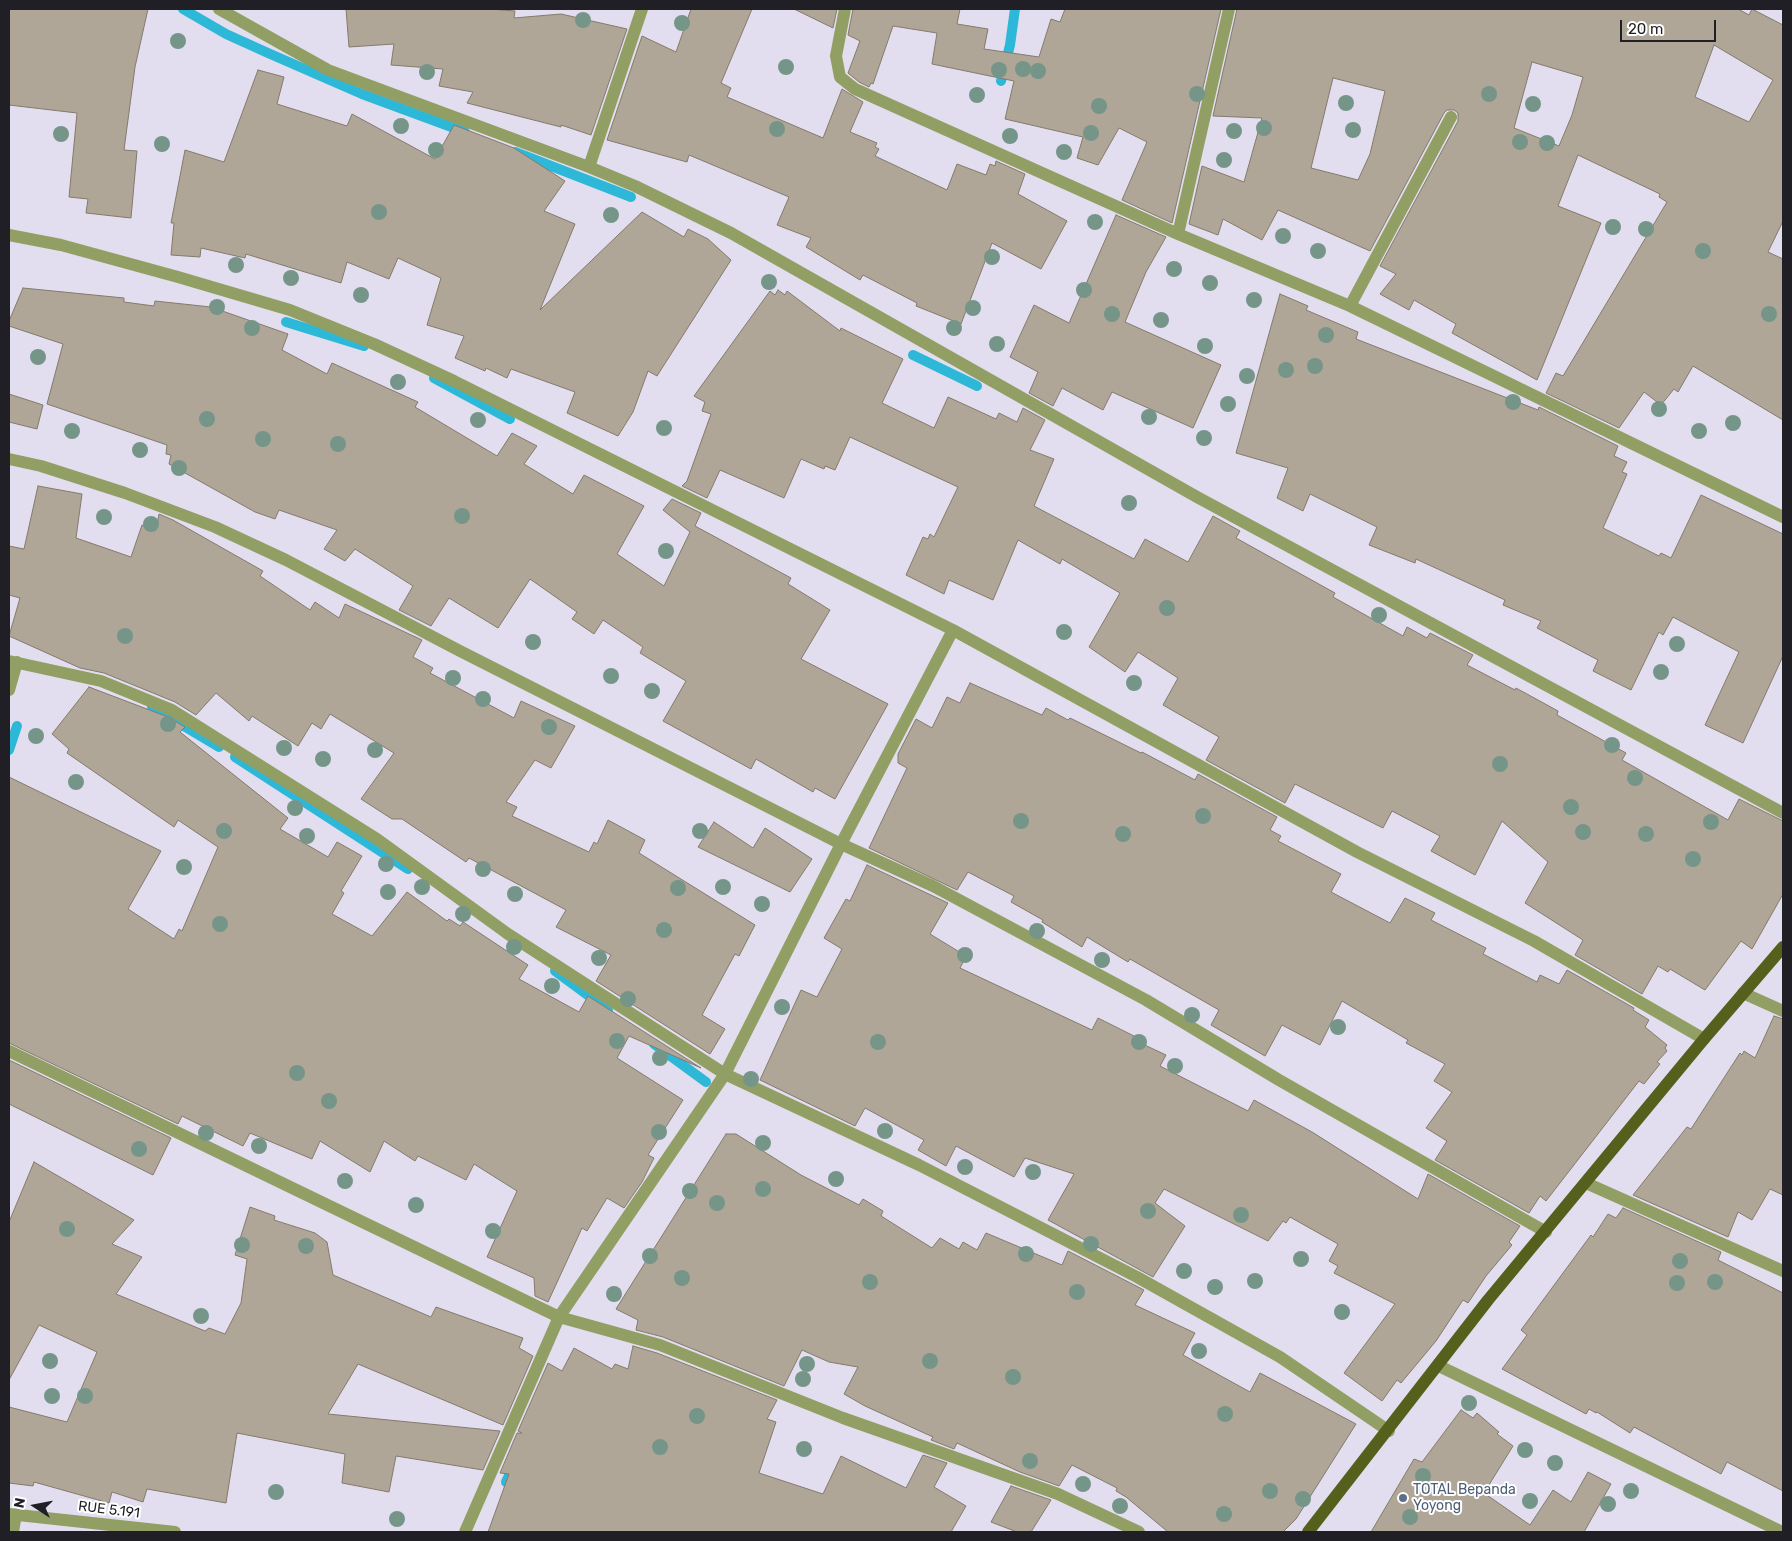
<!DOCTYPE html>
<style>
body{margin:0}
#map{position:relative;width:1792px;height:1541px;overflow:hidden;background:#e2deef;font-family:Rubik,sans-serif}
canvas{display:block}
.frame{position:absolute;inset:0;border:10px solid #211f26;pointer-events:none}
.north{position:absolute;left:10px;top:1481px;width:50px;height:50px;-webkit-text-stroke:4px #fff;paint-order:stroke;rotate:281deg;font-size:14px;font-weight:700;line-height:20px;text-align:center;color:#211f26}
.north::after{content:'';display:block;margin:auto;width:18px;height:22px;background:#211f26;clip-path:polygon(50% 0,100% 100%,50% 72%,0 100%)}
.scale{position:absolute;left:1620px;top:20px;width:96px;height:22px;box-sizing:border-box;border:2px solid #211f26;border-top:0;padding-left:6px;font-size:15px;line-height:18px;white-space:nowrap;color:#211f26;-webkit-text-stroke:4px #fff;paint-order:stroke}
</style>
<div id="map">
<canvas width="1792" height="1541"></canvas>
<div class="frame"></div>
<div class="north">N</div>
<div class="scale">20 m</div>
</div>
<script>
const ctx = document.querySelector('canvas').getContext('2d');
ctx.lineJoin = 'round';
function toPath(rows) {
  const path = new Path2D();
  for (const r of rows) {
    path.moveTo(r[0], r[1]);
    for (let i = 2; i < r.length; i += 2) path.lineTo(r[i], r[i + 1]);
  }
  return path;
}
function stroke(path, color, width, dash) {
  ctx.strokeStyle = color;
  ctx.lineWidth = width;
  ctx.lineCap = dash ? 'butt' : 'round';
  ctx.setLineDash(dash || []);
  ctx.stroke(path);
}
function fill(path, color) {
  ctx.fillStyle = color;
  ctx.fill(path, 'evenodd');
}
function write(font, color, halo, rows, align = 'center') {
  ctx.font = font + ' Rubik,sans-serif';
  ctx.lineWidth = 4;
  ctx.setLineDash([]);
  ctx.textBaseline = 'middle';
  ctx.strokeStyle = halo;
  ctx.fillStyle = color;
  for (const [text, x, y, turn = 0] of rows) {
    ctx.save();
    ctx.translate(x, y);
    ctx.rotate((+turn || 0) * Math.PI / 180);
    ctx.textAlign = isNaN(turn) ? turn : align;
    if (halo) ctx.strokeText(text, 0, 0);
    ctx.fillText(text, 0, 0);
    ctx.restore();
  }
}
stroke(toPath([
 [183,9,226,34,268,53,362,94,465,132],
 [1001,81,1010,45,1015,9],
 [515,152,631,197],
 [286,322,364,346],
 [913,355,977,386],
 [434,378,510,419],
 [152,707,219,747],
 [9,750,17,726],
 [235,757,408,869],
 [555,971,608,1010],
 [654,1044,706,1082],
 [506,1482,514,1465]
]), '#2eb8d7', 10);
const building = toPath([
 [9,9,148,9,135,67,124,150,137,151,131,218,86,213,88,199,69,197,77,113,9,105,9,9],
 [346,9,490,9,515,11,514,18,561,14,627,29,591,135,561,125,561,127,467,103,473,92,439,86,443,69,391,65,394,44,349,47,346,9],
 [691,9,752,9,721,83,731,88,727,97,823,138,842,89,863,102,850,132,877,143,875,147,879,149,875,156,947,190,957,164,986,175,990,164,995,166,996,161,1025,174,1018,194,1067,221,1041,269,992,243,961,324,916,306,917,303,863,275,860,280,806,247,811,238,777,225,789,197,689,155,687,162,607,140,642,36,676,52,691,9],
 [794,9,837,9,833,28,794,9],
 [853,9,960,9,957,24,988,29,984,49,1039,57,1051,19,1060,22,1065,9,1221,9,1172,223,1122,200,1147,142,1119,128,1098,165,1077,158,1083,137,1005,119,1014,81,932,64,937,33,893,26,873,84,871,83,869,87,859,82,848,73,860,41,848,35,853,9],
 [1237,9,1738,9,1749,15,1752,9,1783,25,1783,221,1768,252,1783,259,1783,420,1693,366,1678,392,1674,389,1661,405,1644,392,1619,428,1546,393,1556,373,1563,376,1667,202,1659,197,1660,194,1578,155,1558,206,1601,223,1537,380,1452,333,1456,324,1414,300,1409,310,1380,294,1396,274,1380,266,1458,121,1458,113,1454,110,1447,110,1444,113,1370,251,1278,210,1262,240,1223,219,1218,235,1189,224,1202,166,1244,182,1262,118,1213,116,1237,9],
 [1714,45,1773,80,1749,122,1695,97,1714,45],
 [1532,62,1583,77,1572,115,1559,146,1514,128,1532,62],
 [1333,78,1385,91,1370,154,1358,180,1311,168,1333,78],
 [258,70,284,77,277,104,347,126,352,114,435,159,454,125,514,148,565,181,544,211,575,224,540,310,642,212,684,237,688,229,708,239,731,260,657,376,648,371,633,412,618,436,567,413,575,392,511,369,507,378,486,368,485,371,455,358,464,336,427,325,441,278,398,258,389,279,347,262,341,283,246,254,245,258,201,248,200,257,171,255,174,223,171,223,185,150,224,162,258,70],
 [1116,215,1166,237,1146,272,1125,322,1221,365,1193,428,1112,392,1103,410,1062,388,1053,406,1029,393,1038,372,1010,357,1034,305,1069,323,1116,215],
 [23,288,124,298,124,302,154,306,155,301,211,307,288,334,282,350,327,374,332,363,418,402,415,407,497,456,512,433,537,446,524,464,573,494,584,475,644,506,617,554,664,586,690,532,663,510,672,499,701,513,695,526,791,578,788,584,830,610,801,659,888,704,835,799,815,788,813,792,756,759,751,769,663,721,686,681,640,653,643,647,603,620,594,634,572,619,577,612,530,579,498,628,449,598,431,626,399,610,413,586,355,549,345,561,324,549,337,530,279,510,275,519,255,512,169,464,171,455,166,454,167,445,47,404,63,344,9,326,9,321,23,288],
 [778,290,785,295,787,291,840,331,841,328,903,359,882,403,934,428,948,397,996,419,999,413,1017,422,1023,408,1045,420,1030,450,1054,459,1034,506,1134,559,1145,539,1188,562,1213,516,1240,531,1236,538,1335,593,1333,597,1403,636,1407,627,1427,638,1430,633,1473,655,1467,665,1515,690,1516,688,1558,711,1557,715,1626,753,1622,760,1728,820,1739,799,1783,821,1783,894,1752,949,1741,941,1705,990,1670,969,1668,972,1658,966,1642,994,1575,955,1583,940,1525,903,1548,862,1502,821,1475,875,1431,851,1440,836,1392,811,1383,828,1295,784,1285,803,1206,760,1219,737,1163,705,1178,678,1138,652,1125,672,1089,647,1120,593,1062,559,1060,564,1018,540,993,600,949,580,944,594,906,575,923,537,928,539,930,534,934,537,958,487,850,437,835,470,825,466,824,469,801,459,784,498,720,470,707,498,682,486,687,481,711,414,702,411,705,402,694,396,770,291,775,295,778,290],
 [1280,294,1308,306,1306,310,1358,332,1356,339,1538,410,1539,407,1618,446,1614,456,1627,462,1622,472,1627,474,1603,528,1659,556,1661,553,1671,558,1701,495,1783,534,1783,656,1743,743,1705,725,1739,652,1673,617,1663,635,1659,632,1631,690,1593,671,1598,660,1537,628,1541,621,1503,605,1505,600,1416,559,1415,563,1369,545,1377,527,1310,494,1303,511,1277,498,1288,468,1236,453,1280,294],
 [9,394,43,405,37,429,9,422,9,394],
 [38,486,82,494,76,538,131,557,142,525,156,530,159,514,173,520,263,571,260,576,310,610,315,602,339,618,345,604,422,640,413,657,433,668,430,673,514,718,521,701,575,726,551,768,535,760,506,802,517,807,512,816,589,852,594,842,597,844,608,820,645,840,639,853,755,925,739,956,735,954,702,1015,725,1029,710,1054,596,981,611,955,556,927,566,910,469,858,466,862,402,819,392,819,361,799,394,753,330,714,321,729,312,723,298,746,252,716,249,721,216,693,196,715,175,702,104,673,80,668,9,636,20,598,9,595,9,546,24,549,38,486],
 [970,683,1042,715,1046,708,1068,720,1070,718,1141,753,1142,752,1195,780,1198,774,1277,817,1270,830,1281,836,1278,841,1341,874,1331,892,1390,923,1405,898,1435,913,1431,920,1486,948,1483,954,1537,982,1540,975,1559,984,1567,970,1634,1008,1633,1010,1649,1020,1645,1027,1667,1045,1665,1048,1667,1051,1657,1062,1660,1064,1644,1084,1639,1081,1546,1201,1540,1196,1529,1213,1435,1160,1447,1141,1426,1128,1452,1092,1434,1081,1445,1064,1406,1043,1408,1040,1342,1001,1320,1045,1282,1025,1265,1056,1211,1025,1219,1010,1130,959,1128,962,1087,937,1082,947,1042,922,1043,920,1011,902,1014,896,968,872,957,890,869,848,907,768,898,763,898,754,916,719,932,728,947,697,960,703,970,683],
 [89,687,168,717,185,727,180,732,288,818,280,829,328,857,337,842,362,856,341,891,344,893,332,914,372,936,407,892,447,921,449,919,460,926,463,922,528,965,519,979,579,1012,588,996,701,1068,629,1036,617,1058,683,1100,648,1155,654,1158,642,1182,624,1208,607,1198,587,1231,582,1228,548,1302,535,1296,534,1278,487,1257,517,1191,474,1164,466,1180,418,1156,415,1161,384,1141,370,1172,320,1141,312,1159,250,1133,243,1146,182,1116,178,1124,9,1043,9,777,161,851,128,909,174,939,179,929,182,931,218,847,178,820,174,827,67,753,69,749,52,734,89,687],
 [714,822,753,848,765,828,812,859,790,892,698,847,714,822],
 [867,865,948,903,930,934,966,956,960,968,1092,1030,1098,1018,1138,1038,1136,1041,1166,1055,1160,1066,1248,1111,1254,1100,1312,1132,1418,1199,1428,1174,1520,1226,1509,1242,1512,1245,1486,1276,1468,1303,1463,1300,1436,1341,1401,1383,1397,1380,1382,1401,1344,1373,1395,1304,1334,1273,1338,1266,1329,1261,1338,1244,1290,1217,1286,1223,1283,1221,1268,1241,1164,1189,1155,1203,1185,1226,1153,1277,1048,1220,1074,1174,1025,1158,1014,1177,956,1146,946,1166,918,1150,924,1140,865,1108,855,1126,760,1080,801,990,817,997,842,949,824,938,846,899,850,901,867,865],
 [1774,1016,1783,1019,1783,1195,1770,1189,1752,1220,1738,1212,1728,1237,1633,1195,1687,1127,1691,1129,1740,1053,1742,1055,1744,1051,1755,1058,1774,1016],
 [9,1060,171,1138,153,1175,9,1104,9,1060],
 [726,1134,736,1134,801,1175,859,1205,863,1199,883,1211,881,1216,932,1248,940,1238,959,1249,963,1242,977,1250,986,1233,1062,1265,1068,1251,1144,1290,1135,1305,1195,1333,1183,1355,1250,1392,1260,1373,1356,1424,1296,1519,1283,1532,1168,1532,1126,1497,1116,1491,1117,1488,1072,1465,1059,1486,1020,1472,957,1443,954,1449,931,1440,933,1437,865,1406,844,1394,858,1367,829,1362,802,1350,784,1386,663,1337,636,1330,638,1320,616,1309,726,1134],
 [34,1162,134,1220,112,1244,142,1257,116,1294,205,1331,209,1328,225,1334,241,1303,247,1259,235,1255,250,1207,275,1216,274,1220,315,1233,327,1242,333,1275,431,1317,436,1307,523,1338,519,1348,533,1356,503,1425,358,1364,328,1414,500,1431,483,1470,396,1456,389,1492,342,1483,345,1454,237,1433,226,1503,147,1489,143,1502,112,1492,109,1503,34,1482,33,1486,9,1483,9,1407,67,1422,97,1352,39,1325,9,1380,9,1222,34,1162],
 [1623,1208,1721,1252,1718,1260,1783,1293,1783,1491,1727,1462,1721,1474,1634,1427,1630,1433,1597,1412,1596,1413,1589,1409,1586,1414,1502,1369,1527,1335,1521,1330,1591,1235,1593,1237,1608,1214,1616,1218,1623,1208],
 [633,1346,657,1353,777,1400,767,1419,776,1422,759,1473,823,1494,841,1456,906,1488,923,1455,947,1463,934,1487,966,1506,951,1532,488,1532,509,1474,500,1473,517,1433,522,1433,518,1431,548,1363,562,1371,574,1348,612,1369,615,1364,628,1369,633,1346],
 [1461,1410,1473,1418,1477,1413,1499,1432,1497,1434,1513,1446,1484,1493,1530,1525,1553,1490,1571,1502,1588,1472,1611,1484,1584,1532,1371,1532,1414,1459,1422,1462,1461,1410],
 [1011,1486,1051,1500,1031,1532,1017,1532,991,1522,1011,1486]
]);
fill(building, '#afa697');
stroke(building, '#837a6c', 1);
stroke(toPath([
 [219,9,328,70,589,167,635,186,731,233,1197,497,1783,813],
 [845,9,836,56,840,77,855,89,1178,234,1350,306,1783,517],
 [589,167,642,9],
 [1178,234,1229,9],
 [9,235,61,245,178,277,290,310,374,344,454,381,953,630,1357,852,1534,941,1704,1039],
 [1350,306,1451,117],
 [9,459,41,466,125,493,215,527,286,560,460,651,841,844,933,886,1146,1000,1279,1080,1546,1232],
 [9,661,101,681,172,710,377,839,508,934,725,1074,919,1165,1137,1277,1280,1357,1389,1431],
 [9,690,17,662],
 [1743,993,1783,1011],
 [9,1051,559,1317,660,1345,843,1418,1058,1494,1139,1532],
 [1586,1183,1783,1271],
 [1439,1366,1782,1532],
 [9,1514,175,1532],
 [13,1532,16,1514],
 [465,1532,559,1317,725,1074,841,844,953,630]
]), '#919e64', 12);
stroke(toPath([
 [1308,1532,1488,1300,1704,1039,1783,947]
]), '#55601d', 12);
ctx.fillStyle = '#759589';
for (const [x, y] of [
 [583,20],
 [682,23],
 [178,41],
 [786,67],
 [1023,69],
 [999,70],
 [1038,71],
 [427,72],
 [1197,94],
 [1489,94],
 [977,95],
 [1346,103],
 [1533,104],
 [1099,106],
 [401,126],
 [1264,128],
 [777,129],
 [1353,130],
 [1234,131],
 [1091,133],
 [61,134],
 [1010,136],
 [1520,142],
 [1547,143],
 [162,144],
 [436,150],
 [1064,152],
 [1224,160],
 [379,212],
 [611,215],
 [1095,222],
 [1613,227],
 [1646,229],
 [1283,236],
 [1318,251],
 [1703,251],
 [992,257],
 [236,265],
 [1174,269],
 [291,278],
 [769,282],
 [1210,283],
 [1084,290],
 [361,295],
 [1254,300],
 [217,307],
 [973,308],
 [1112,314],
 [1769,314],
 [1161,320],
 [252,328],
 [954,328],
 [1326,335],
 [997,344],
 [1205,346],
 [38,357],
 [1315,366],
 [1286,370],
 [1247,376],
 [398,382],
 [1513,402],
 [1228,404],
 [1659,409],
 [1149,417],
 [207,419],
 [478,420],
 [1733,423],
 [664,428],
 [72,431],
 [1699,431],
 [1204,438],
 [263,439],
 [338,444],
 [140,450],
 [179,468],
 [1129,503],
 [462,516],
 [104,517],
 [151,524],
 [666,551],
 [1167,608],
 [1379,615],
 [1064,632],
 [125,636],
 [533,642],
 [1677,644],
 [1661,672],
 [611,676],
 [453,678],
 [1134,683],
 [652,691],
 [483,699],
 [168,724],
 [549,727],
 [36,736],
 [1612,745],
 [284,748],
 [375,750],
 [323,759],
 [1500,764],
 [1635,778],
 [76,782],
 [1571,807],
 [295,808],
 [1203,816],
 [1021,821],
 [1711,822],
 [224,831],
 [700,831],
 [1583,832],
 [1123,834],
 [1646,834],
 [307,836],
 [1693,859],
 [386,864],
 [184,867],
 [483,869],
 [422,887],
 [723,887],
 [678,888],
 [388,892],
 [515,894],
 [762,904],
 [463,914],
 [220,924],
 [664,930],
 [1037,931],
 [514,947],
 [965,955],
 [599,958],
 [1102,960],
 [552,986],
 [628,999],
 [782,1007],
 [1192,1015],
 [1338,1027],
 [617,1041],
 [878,1042],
 [1139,1042],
 [660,1058],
 [1175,1066],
 [297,1073],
 [751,1079],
 [329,1101],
 [885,1131],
 [659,1132],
 [206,1133],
 [763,1143],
 [259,1146],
 [139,1149],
 [965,1167],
 [1033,1172],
 [836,1179],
 [345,1181],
 [763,1189],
 [690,1191],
 [717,1203],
 [416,1205],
 [1148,1211],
 [1241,1215],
 [67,1229],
 [493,1231],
 [1091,1244],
 [242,1245],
 [306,1246],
 [1026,1254],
 [650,1256],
 [1301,1259],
 [1680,1261],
 [1184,1271],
 [682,1278],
 [1255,1281],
 [870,1282],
 [1715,1282],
 [1677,1283],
 [1215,1287],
 [1077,1292],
 [614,1294],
 [1342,1312],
 [201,1316],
 [1199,1351],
 [50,1361],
 [930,1361],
 [807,1364],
 [1013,1377],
 [803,1379],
 [52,1396],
 [85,1396],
 [1469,1403],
 [1225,1414],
 [697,1416],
 [660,1447],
 [804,1449],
 [1525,1450],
 [1030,1461],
 [1555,1463],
 [1423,1476],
 [1083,1484],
 [1270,1491],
 [1631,1491],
 [276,1492],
 [1303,1499],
 [1530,1501],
 [1608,1504],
 [1120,1506],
 [1224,1514],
 [1410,1517],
 [397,1519]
]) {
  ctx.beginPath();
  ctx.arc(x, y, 8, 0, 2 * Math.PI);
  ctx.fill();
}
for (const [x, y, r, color] of [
 [1403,1498,5,"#5c6f8a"]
]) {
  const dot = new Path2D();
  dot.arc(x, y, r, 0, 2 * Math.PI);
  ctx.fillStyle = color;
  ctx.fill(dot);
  stroke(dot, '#fff', 2);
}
write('14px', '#4e5e75', '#fff', [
 ["TOTAL Bepanda",1413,1490],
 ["Yoyong",1413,1506]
], 'left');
write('14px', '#211f26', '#fff', [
 ["RUE 5.191",109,1510,7]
]);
</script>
